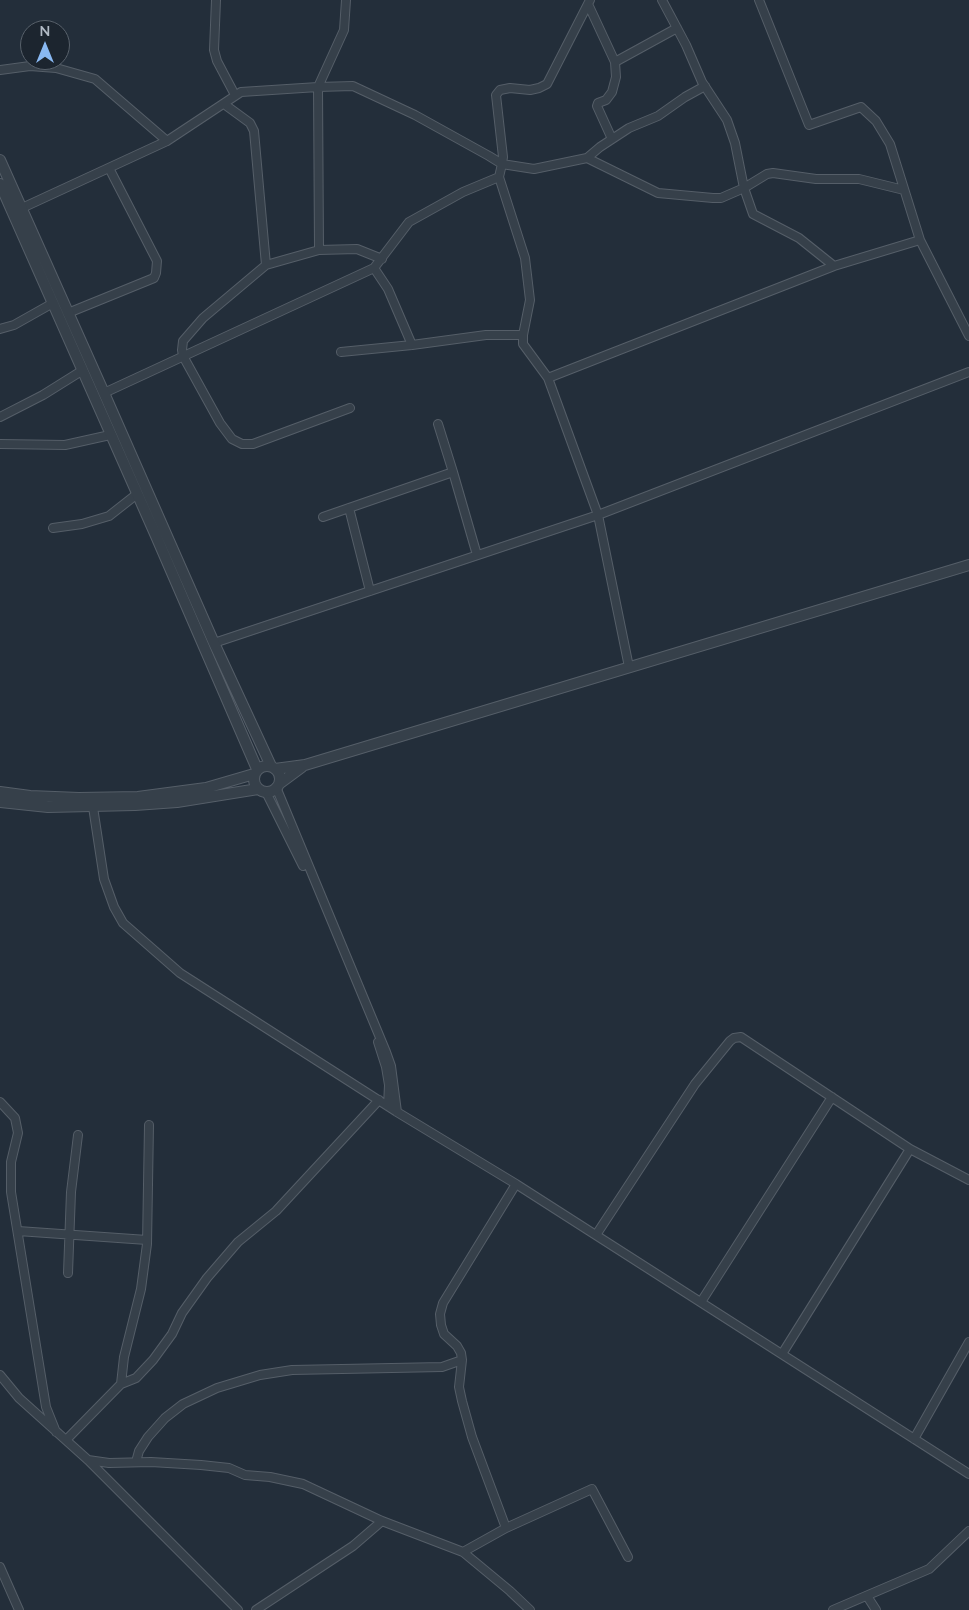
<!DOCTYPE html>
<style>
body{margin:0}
#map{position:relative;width:969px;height:1610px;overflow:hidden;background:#232e3a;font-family:Lato,sans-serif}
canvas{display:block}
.north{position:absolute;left:20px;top:20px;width:50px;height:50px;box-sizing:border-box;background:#1c252f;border:1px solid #58616b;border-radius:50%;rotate:0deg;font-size:14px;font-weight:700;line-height:20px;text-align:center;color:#b2bbc6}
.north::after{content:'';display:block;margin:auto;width:18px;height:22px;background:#89b9f3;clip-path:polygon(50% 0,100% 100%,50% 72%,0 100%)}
</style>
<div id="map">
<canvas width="969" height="1610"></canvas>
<div class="north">N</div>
</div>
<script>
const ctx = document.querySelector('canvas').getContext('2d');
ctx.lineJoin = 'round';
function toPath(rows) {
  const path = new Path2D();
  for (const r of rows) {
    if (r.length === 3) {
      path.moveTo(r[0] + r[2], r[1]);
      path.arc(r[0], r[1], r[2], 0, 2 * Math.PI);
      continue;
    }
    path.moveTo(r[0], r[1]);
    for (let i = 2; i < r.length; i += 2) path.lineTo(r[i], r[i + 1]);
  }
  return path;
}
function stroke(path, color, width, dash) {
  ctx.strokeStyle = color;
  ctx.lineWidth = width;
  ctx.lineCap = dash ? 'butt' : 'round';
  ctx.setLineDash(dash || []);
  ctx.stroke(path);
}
const minor = toPath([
 [216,0,214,50,217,61,235,95],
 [590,0,547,84,539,88,530,90,510,88,500,90,496,95,503,157,502,164,534,169,587,158,658,193,713,198,721,198,744,188,767,174,773,173,816,179,859,179,904,190],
 [662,0,686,45,702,82,727,120,735,143,744,188,753,214,799,238,834,266],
 [759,0,809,125,861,107,876,121,890,144,920,240,969,336],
 [588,4,615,62,616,77,612,92,606,100,598,103,597,106,612,139],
 [615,62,677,28],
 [0,70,30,66,56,68,95,79,167,141,241,92,318,87,353,86,415,115,489,156,502,164,499,177,525,258,530,300,523,335,523,344,548,378],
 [224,104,250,123,254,131,266,265],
 [587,158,600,147,629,128,658,116,685,97,705,86],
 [22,208,167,141],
 [319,250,318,87,344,30,346,0],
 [374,268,388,289,412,345],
 [68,313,154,278,156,273,157,261,109,168],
 [0,329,14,325,53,303],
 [341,352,412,345,486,335,523,335],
 [104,393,374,268,409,222,463,192,499,177],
 [350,408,253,444,242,444,232,439,220,423,183,356,182,350,183,341,203,318,266,265,319,250,357,249,382,259],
 [0,417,43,395,83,370],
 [0,444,65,445,110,435],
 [453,472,477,555],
 [349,508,370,591],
 [323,517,453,472,438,424],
 [53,528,82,524,109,516,137,494],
 [214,643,598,515,969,372],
 [629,667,598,515,548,378,834,266,920,240],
 [276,787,386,1052,391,1066,397,1112],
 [266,792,303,866],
 [93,807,104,879,114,907,123,923,180,973,397,1112,516,1184,969,1474],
 [378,1042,386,1067,389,1085,388,1106],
 [0,1102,15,1118,18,1133,11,1162,11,1192,46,1407,56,1432],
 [18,1231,147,1240],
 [596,1235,695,1084,730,1041,734,1038,741,1037,747,1041,910,1149,969,1180],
 [68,1273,71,1192,78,1135],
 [701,1302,832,1097],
 [782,1354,910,1149],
 [0,1375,19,1398,88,1460,238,1610],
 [121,1384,136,1378,153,1360,172,1334,182,1313,207,1278,238,1242,276,1211,379,1100],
 [914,1439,969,1342],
 [66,1440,121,1384,124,1357,141,1289,147,1244,149,1125],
 [88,1460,109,1463,151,1462,201,1465,229,1468,245,1475,270,1477,303,1484,382,1521,463,1552,510,1591,530,1610],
 [136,1462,139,1451,148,1437,165,1418,183,1404,217,1388,260,1375,292,1370,442,1367,462,1360],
 [506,1528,472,1437,462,1401,459,1387,462,1360,461,1353,457,1346,444,1334,441,1325,440,1314,443,1303,516,1184],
 [463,1552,506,1528,592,1489,628,1557],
 [0,1567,19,1610],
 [867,1596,876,1610],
 [256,1610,353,1546,382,1521],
 [833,1610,929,1569,969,1531]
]);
const tertiary = toPath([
 [0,160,104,393,214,643,271,766],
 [0,184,156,536,257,769],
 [267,779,13],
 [275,769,305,765,969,565],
 [279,784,302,767],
 [0,792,30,796,79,798,138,797,206,788,254,774],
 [0,802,48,807,135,805,177,802,258,789]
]);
stroke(minor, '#555e68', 10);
stroke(tertiary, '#555e68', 12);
stroke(minor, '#36404a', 8);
stroke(tertiary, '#36404a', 10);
</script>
